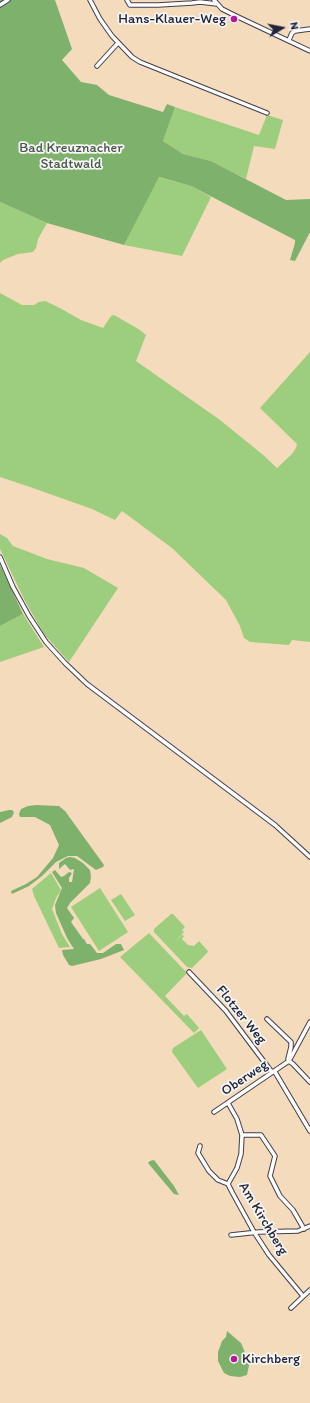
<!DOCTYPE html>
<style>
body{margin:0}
#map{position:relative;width:310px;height:1403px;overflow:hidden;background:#f3dbbc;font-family:Itim,sans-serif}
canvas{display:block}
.north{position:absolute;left:262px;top:8px;width:40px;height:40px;-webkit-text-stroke:3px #f6f6f2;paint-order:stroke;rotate:80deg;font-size:11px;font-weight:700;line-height:16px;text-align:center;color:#22223b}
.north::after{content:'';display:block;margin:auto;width:14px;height:18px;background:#22223b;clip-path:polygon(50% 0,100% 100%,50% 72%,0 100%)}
</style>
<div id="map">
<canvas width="310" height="1403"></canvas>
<div class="north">N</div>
</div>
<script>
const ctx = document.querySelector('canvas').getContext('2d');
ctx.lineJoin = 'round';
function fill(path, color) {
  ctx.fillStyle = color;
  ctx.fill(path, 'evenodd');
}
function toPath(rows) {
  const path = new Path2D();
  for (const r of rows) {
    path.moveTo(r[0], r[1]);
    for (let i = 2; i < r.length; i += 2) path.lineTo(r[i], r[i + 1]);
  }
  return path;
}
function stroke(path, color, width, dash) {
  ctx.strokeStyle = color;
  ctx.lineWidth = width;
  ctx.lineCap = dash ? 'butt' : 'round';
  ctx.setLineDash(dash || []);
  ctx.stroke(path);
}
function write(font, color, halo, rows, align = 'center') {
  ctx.font = font + ' Itim,sans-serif';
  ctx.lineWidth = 3.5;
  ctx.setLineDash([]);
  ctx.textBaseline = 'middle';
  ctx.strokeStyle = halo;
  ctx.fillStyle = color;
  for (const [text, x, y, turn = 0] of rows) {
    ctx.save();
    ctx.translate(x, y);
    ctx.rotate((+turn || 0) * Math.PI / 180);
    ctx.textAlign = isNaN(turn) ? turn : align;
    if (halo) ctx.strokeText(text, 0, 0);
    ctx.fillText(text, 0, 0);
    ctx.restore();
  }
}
fill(toPath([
 [175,107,259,135,267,115,283,120,275,149,254,146,246,179,211,161,183,154,163,141],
 [158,177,191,186,211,197,182,256,124,245],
 [0,202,47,223,38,239,36,248,33,252,18,254,3,260,0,263],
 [0,293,22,305,34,305,39,302,45,301,58,307,81,320,103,328,111,316,114,315,140,330,146,335,136,361,220,420,262,454,277,468,292,454,296,448,297,444,260,408,310,352,310,642,292,640,289,645,250,642,244,638,240,626,226,600,172,548,122,511,115,520,92,509,30,487,0,477],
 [0,534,7,538,13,546,47,559,84,568,118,588,69,662,44,634,25,601,0,549],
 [23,614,44,647,0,662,0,626],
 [51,873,61,890,56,898,52,909,62,934,70,947,59,948,34,896,32,889],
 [100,888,128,932,99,951,71,907],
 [121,894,135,915,125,921,111,900],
 [171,914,173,914,185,927,182,930,184,932,174,943,182,935,184,936,182,939,188,945,194,946,199,941,208,951,207,953,192,968,187,967,154,932,154,929],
 [149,933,187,973,165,996,184,1016,187,1014,199,1028,194,1033,120,957],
 [201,1030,227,1069,198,1088,172,1052,173,1048]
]), '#9dce7d');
fill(toPath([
 [0,0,55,0,72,49,62,60,81,82,97,85,109,95,163,112,167,104,175,107,163,141,183,154,211,161,286,200,310,199,310,232,295,261,290,260,295,243,295,240,191,186,159,177,124,245,47,223,0,202],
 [0,565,23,614,0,626],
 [36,805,59,806,65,811,104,865,103,867,96,870,77,856,68,856,56,862,42,876,29,886,12,894,11,891,26,884,37,877,53,858,59,845,50,825,35,817,20,817,19,814,21,809,28,806],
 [9,810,12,810,14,812,12,817,0,823,0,812],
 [70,857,75,858,83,863,90,870,91,877,90,883,70,903,67,908,74,918,71,922,83,939,84,939,87,944,90,944,97,953,103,953,116,944,121,944,124,950,101,959,72,966,69,965,63,955,62,950,74,949,67,938,56,913,55,905,62,888,52,872,55,870,61,877,64,876,69,872,72,873,69,878,69,882,72,882,74,869,70,870,65,864,59,869,59,863,66,858],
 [154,1160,174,1186,179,1195,174,1194,148,1163,150,1161],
 [227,1331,241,1343,244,1350,249,1365,247,1375,240,1377,230,1376,224,1373,218,1361,218,1352,222,1341,226,1337]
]), '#7eb16c');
const minor = toPath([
 [90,0,100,19,112,36,132,57,140,62,267,113],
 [127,0,130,5,158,5,192,3,200,2,217,4],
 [214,0,222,9,236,16,310,51],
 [0,5,8,0],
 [289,40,292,33,295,31,310,29],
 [97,66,118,43],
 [0,557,13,587,29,616,46,642,65,663,87,684,275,825,310,857],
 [189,972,226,1011,271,1071,275,1072,310,1131],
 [267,1019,291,1042,291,1047,288,1059,289,1061,293,1064,310,1082],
 [228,1103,237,1119,242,1135,241,1154,237,1168,228,1184,232,1192,254,1232,269,1255,303,1296],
 [214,1112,289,1061,310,1022],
 [242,1135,261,1135,275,1156,270,1176,280,1196,293,1210,304,1229],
 [200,1146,198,1153,209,1171,218,1180,228,1184],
 [231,1235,259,1232,298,1231,310,1226],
 [291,1308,310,1290]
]);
stroke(minor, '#413e4e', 5.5);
stroke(minor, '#fff', 3.5);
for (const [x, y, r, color] of [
 [234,19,4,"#b5179e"],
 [234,1359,4,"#b5179e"]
]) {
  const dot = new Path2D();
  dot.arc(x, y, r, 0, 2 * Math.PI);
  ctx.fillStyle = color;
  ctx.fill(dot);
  stroke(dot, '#f6f6f2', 1.5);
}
write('14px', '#22223b', '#f6f6f2', [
 ["Hans-Klauer-Weg",226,19],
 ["Kirchberg",242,1359,"left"]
], 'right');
write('14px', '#47564f', '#f6f6f2', [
 ["Bad Kreuznacher",71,148],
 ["Stadtwald",71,164]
]);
write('14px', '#22223b', '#f6f6f2', [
 ["Flotzer Weg",241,1015,51],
 ["Oberweg",245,1078,-34],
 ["Am Kirchberg",263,1219,59]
]);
</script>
